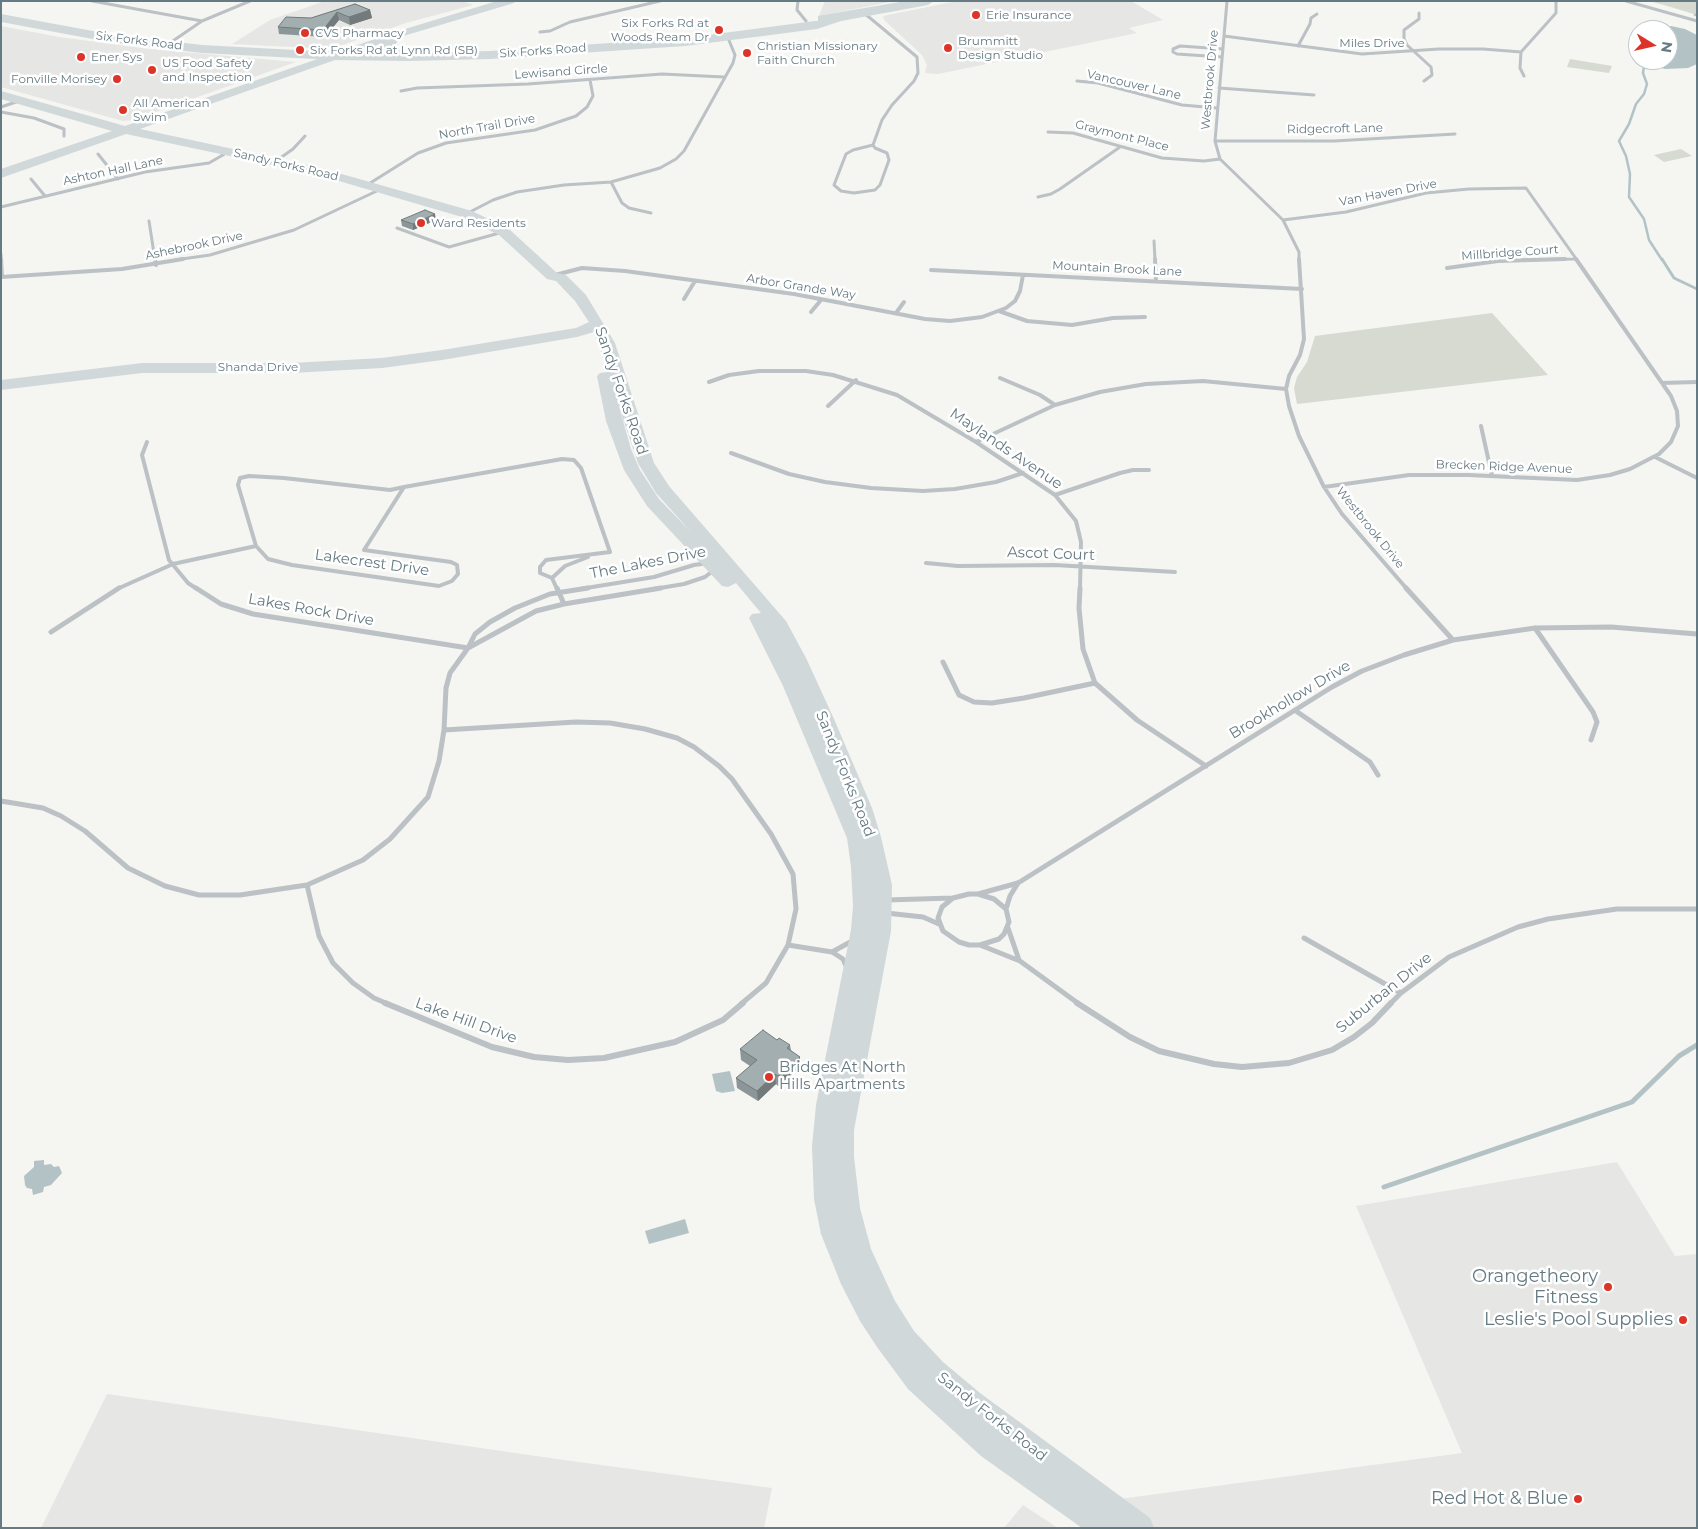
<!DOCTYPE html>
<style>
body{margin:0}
#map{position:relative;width:1698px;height:1529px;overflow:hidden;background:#f5f5f2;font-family:Montserrat,sans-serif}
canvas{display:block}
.frame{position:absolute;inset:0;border:2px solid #657a82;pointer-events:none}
.north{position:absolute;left:1628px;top:20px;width:50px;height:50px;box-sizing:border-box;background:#fff;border:1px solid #c1cacd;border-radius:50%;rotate:99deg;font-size:14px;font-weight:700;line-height:20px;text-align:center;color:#657a82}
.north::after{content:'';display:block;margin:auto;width:18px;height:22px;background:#dd342a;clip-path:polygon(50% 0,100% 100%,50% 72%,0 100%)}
</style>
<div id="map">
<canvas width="1698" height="1529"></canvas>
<div class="frame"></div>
<div class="north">N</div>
</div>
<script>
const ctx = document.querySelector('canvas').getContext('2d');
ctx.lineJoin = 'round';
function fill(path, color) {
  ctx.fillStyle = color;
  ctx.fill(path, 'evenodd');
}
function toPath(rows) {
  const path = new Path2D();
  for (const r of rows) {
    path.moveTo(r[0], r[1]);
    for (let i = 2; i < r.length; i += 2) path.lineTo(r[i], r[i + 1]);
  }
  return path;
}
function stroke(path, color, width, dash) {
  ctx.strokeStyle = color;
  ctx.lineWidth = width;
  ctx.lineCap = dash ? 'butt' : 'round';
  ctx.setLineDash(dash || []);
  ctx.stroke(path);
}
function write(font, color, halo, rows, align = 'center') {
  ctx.font = font + ' Montserrat,sans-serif';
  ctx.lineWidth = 5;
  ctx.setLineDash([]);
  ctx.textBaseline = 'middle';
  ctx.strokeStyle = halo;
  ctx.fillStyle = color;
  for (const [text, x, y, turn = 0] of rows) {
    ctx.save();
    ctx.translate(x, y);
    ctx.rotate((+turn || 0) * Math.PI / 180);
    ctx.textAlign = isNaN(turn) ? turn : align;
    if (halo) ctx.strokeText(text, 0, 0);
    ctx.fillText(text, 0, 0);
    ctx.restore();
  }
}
fill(toPath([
 [325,1,463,1,473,5,406,23,331,49,232,44,270,20],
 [825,1,895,1,819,16],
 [957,1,1131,1,1163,20,1129,28,1137,33,938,74,925,73,927,65,922,55,884,20,883,16],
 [1,26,59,37,149,49,296,62,133,120,123,121,1,87],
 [1617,1162,1675,1256,1697,1254,1697,1528,1152,1528,1112,1500,1462,1453,1356,1206],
 [107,1394,564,1460,772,1488,764,1528,41,1528],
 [1023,1505,1058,1528,1004,1528]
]), '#e6e6e5');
fill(toPath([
 [1649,1,1697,1,1697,15,1664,5],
 [1570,59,1612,66,1609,73,1567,67],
 [1681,149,1692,156,1664,162,1654,155],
 [1492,313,1548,375,1297,404,1294,388,1297,377,1307,362,1315,336]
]), '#d6dad1');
fill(toPath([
 [1671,26,1685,29,1697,35,1697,64,1688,68,1665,69,1651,65,1648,61,1668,60,1668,30,1659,30],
 [730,1071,735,1091,722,1093,716,1091,712,1074],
 [44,1160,44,1165,51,1164,54,1167,59,1166,62,1173,51,1185,44,1187,43,1192,33,1195,32,1189,27,1188,25,1185,24,1176,34,1167,34,1161],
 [685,1219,689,1233,649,1244,645,1231]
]), '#b3c3c5');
stroke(toPath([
 [1695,15,1697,14],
 [1652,60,1644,66,1643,73,1647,84,1644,94,1636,104,1629,124,1619,141,1626,156,1630,174,1629,197,1644,219,1649,240,1662,260]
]), '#b3c3c5', 2.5);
stroke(toPath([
 [1662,259,1674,278,1697,289]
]), '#b3c3c5', 3);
stroke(toPath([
 [1384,1187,1632,1102,1679,1056,1697,1045]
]), '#b3c3c5', 5);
stroke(toPath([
 [92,1,202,21],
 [798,1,797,10,806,21],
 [1227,1,1215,141,1220,159,1283,220,1299,252,1299,260],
 [1626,1,1697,21],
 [864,13,917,57,918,73,914,81,892,105,882,120,873,145],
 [1419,13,1419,19,1404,30,1404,39,1407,45,1431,67,1432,75,1424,81],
 [540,32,550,31,570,22,660,1],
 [1224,36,1362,54,1439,49,1483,49,1521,52],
 [167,45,202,21,250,1],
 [1298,46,1310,24,1311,18,1317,14],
 [1222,57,1177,54,1173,52,1173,49,1180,46,1223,49],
 [1524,76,1520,68,1521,52,1556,13,1556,1],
 [1077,81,1098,83,1182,105,1217,108],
 [1219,88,1314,95],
 [401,91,417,88,528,84,662,74,724,77],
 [1,107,19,101],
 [1,112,34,118,64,129,64,136],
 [1048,132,1073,133,1162,158,1204,161,1220,159],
 [1215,141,1334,141,1455,134],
 [873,145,875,148,887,153,889,160,880,185,875,190,854,193,841,191,834,185,846,154,853,150,873,145],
 [98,154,118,179],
 [276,161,293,149,305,136],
 [31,179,45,196],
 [611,182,622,203,629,208,651,213],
 [367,185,418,153,446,143,535,130,576,116,587,107,593,96,590,80],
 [1038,197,1051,194,1060,189,1120,147],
 [1,207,145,172,209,163,228,152],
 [468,213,493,200,517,192,564,185,611,182,660,168,676,159,684,151,733,63,735,55,728,38],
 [1283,220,1346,212,1426,193,1469,189,1526,188,1577,260],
 [149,221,155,260],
 [397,228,449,247,503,232],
 [1154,241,1155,260],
 [1,254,1,260],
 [175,260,210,255,294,230,381,189],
 [1517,260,1574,259]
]), '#bbc1c4', 3);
stroke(toPath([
 [1,259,2,277],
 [155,259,156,265],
 [1155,259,1156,281],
 [1299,259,1304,339,1300,355,1289,376,1286,389,1289,406,1299,436,1324,487,1342,514,1407,589],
 [1447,268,1498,261,1565,259],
 [931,270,1302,289],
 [555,275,582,268,625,271,794,294,925,319,950,321,982,317,1006,308,1015,301,1020,291,1023,275],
 [1,277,122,269,183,259],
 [684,299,695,281],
 [999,311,1027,321,1072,325,1113,318,1145,317],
 [811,312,821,300],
 [896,313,904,302],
 [1000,378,1040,395,1055,405],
 [709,382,729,375,759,371,806,371,833,375,897,395,976,442,1055,495,1076,521,1081,542,1080,589],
 [1662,383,1697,382],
 [828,406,856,380],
 [1481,426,1492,476],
 [147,442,142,455,169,560,188,583,197,589],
 [976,442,1055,405,1100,392,1146,384,1203,381,1286,389],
 [731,453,789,474,825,482,871,488,923,491,955,489,996,482,1023,473],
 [1655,457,1697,478],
 [1324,487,1409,475,1468,475,1577,480,1610,475,1630,469,1659,454,1671,442,1678,426,1677,411,1671,396,1576,259],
 [1055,495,1120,473,1133,470,1149,470],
 [256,546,238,485,240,478,249,476,284,478,390,490,404,487],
 [926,563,958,566,1055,565,1175,572],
 [552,578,565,566,588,557],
 [117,589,173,564,256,546,268,559,292,565,439,586,452,581,458,574,457,565,451,562,364,550,404,487,562,459,574,460,581,468,610,552,546,560,540,567,540,573,552,578,557,589],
 [580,589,654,577,694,565,708,563],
 [654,589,684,584,705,577,714,570]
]), '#bbc1c4', 4);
stroke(toPath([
 [196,588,221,604,253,614,468,648],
 [557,588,564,604],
 [1080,588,1079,608,1083,649,1095,683,1137,720,1206,766],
 [1406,588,1453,640],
 [1535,628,1593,712,1597,722,1591,740],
 [51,632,119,588],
 [468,648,536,611,564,604,661,588],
 [943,662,959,695,974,702,992,703,1024,698,1095,683],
 [1296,711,1370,762,1378,775],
 [444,730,576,722,610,723,645,729,677,738,694,747,719,766,732,779,771,834,793,874,796,909,788,945,766,983,741,1004],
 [1,801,43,808,61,816,85,831,128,868,165,886,199,895,240,895,307,885,363,860,390,839,428,797,439,761,444,730,446,688,450,673,468,648,475,634,490,622,515,608,550,594,588,588],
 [307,885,319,936,333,963,353,983,374,998,388,1004],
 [969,894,978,894,994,899,1006,909,1009,922,1004,934,999,939,980,945,969,945,959,942,943,931,938,918,942,907,953,898,969,894],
 [978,894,1018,883,1332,687,1362,671,1404,655,1453,640,1535,628,1611,627,1697,634],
 [886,900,953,898],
 [1006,909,1010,896,1018,883],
 [886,913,923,917,939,924],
 [1008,928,1019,960],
 [1304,938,1401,993],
 [788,945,832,952,843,959,847,968],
 [980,945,1020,961,1079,1004],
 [832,952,854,940],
 [1390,1004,1401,993,1449,957,1518,927,1548,919,1617,909,1697,909]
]), '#bbc1c4', 5);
stroke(toPath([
 [385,1003,492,1047,534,1057,568,1060,604,1058,675,1042,723,1020,743,1003],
 [1077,1003,1130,1037,1159,1051,1214,1064,1242,1067,1289,1063,1332,1050,1354,1037,1372,1023,1391,1003]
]), '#bbc1c4', 6);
fill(toPath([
 [497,1,515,1,514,3,400,37,140,129,317,167,472,211,509,229,557,273,566,275,586,295,615,343,654,463,669,486,786,621,806,658,834,719,872,808,881,837,892,885,891,931,854,1130,854,1157,860,1208,871,1249,895,1301,914,1331,943,1362,980,1393,1150,1518,1154,1528,1082,1528,981,1456,908,1389,877,1347,860,1321,841,1284,821,1234,814,1199,812,1146,816,1105,851,930,853,906,851,867,847,838,783,686,749,618,752,614,761,613,736,583,728,587,722,586,647,506,624,470,606,421,597,376,600,373,608,372,594,332,577,337,442,360,382,368,292,373,142,373,1,390,1,380,142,363,292,363,382,358,442,350,576,328,589,322,575,301,556,281,547,279,499,235,462,217,315,174,126,134,1,178,1,169,112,131,1,99,1,91,125,126,392,33,497,1],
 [620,410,638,463,656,493,692,533,659,499,640,470,631,449,620,410]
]), '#d1d8da');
fill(toPath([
 [906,1,934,1,928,5,841,21,817,29,685,46,490,59,408,61,334,60,202,53,109,42,1,22,1,14,109,34,202,45,334,52,380,53,378,50,382,41,391,32,396,31,403,35,392,48,411,53,490,51,685,38,815,21,818,21,818,16,823,15,906,1]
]), '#d1d8da');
fill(toPath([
 [355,4,370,10,372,18,350,25,339,20,325,37,279,34,278,27,311,18],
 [401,220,436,220,413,230,402,226],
 [777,1040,790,1045,791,1050,800,1067,778,1086,776,1084,758,1101,737,1088,736,1078,750,1066,741,1060,740,1049]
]), '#8c9698');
fill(toPath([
 [370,10,372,18,350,25,349,17],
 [337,12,339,20,325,37,323,30],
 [435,214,436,220,413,230,413,224],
 [800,1057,800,1067,778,1086,778,1076],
 [775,1074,776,1084,758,1101,757,1091]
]), '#727a7c');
const building = toPath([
 [355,4,370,10,349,17,337,12,323,30,278,27,286,17,311,18,355,4],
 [425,210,435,214,413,224,401,220,425,210],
 [763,1030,777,1040,779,1038,790,1045,787,1048,800,1057,778,1076,775,1074,757,1091,736,1078,757,1060,740,1049,763,1030]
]);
fill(building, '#a3aeb1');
stroke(building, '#727a7c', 1);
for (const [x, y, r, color] of [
 [976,15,5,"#dd342a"],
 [719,30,5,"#dd342a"],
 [305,33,5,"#dd342a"],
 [948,48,5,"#dd342a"],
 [300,50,5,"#dd342a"],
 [747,53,5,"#dd342a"],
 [81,57,5,"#dd342a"],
 [152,70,5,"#dd342a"],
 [117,79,5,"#dd342a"],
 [123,110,5,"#dd342a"],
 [421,223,5,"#dd342a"],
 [769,1077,5,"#dd342a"],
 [1608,1287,5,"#dd342a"],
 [1683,1320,5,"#dd342a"],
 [1578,1499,5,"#dd342a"]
]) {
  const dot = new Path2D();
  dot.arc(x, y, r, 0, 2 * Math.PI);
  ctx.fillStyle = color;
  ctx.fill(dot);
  stroke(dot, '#fff', 2);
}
write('12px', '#657a82', '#fff', [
 ["Erie Insurance",986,15],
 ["Six Forks Rd at",709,23,"right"],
 ["Woods Ream Dr",709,37,"right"],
 ["CVS Pharmacy",315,33],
 ["Brummitt",958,41],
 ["Design Studio",958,55],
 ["Christian Missionary",757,46],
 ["Faith Church",757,60],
 ["Six Forks Rd at Lynn Rd (SB)",310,50],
 ["Ener Sys",91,57],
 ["US Food Safety",162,63],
 ["and Inspection",162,77],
 ["Fonville Morisey",107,79,"right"],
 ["All American",133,103],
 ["Swim",133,117],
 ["Ward Residents",431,223]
], 'left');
write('12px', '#657a82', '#fff', [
 ["Six Forks Road",139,41,7],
 ["Miles Drive",1372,43],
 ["Six Forks Road",543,51,-4],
 ["Lewisand Circle",561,72,-4],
 ["Westbrook Drive",1210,80,-85],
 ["Vancouver Lane",1134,85,13],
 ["North Trail Drive",487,127,-10],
 ["Ridgecroft Lane",1335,129,-1],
 ["Graymont Place",1122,136,14],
 ["Sandy Forks Road",286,165,13],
 ["Ashton Hall Lane",113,171,-12],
 ["Van Haven Drive",1388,193,-11],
 ["Ashebrook Drive",194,246,-12],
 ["Millbridge Court",1510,253,-4],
 ["Mountain Brook Lane",1117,269,3],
 ["Arbor Grande Way",801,287,9],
 ["Shanda Drive",258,367],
 ["Brecken Ridge Avenue",1504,467,2],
 ["Westbrook Drive",1370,528,51]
]);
write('15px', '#657a82', '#fff', [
 ["Sandy Forks Road",621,391,71],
 ["Maylands Avenue",1006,449,34],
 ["Ascot Court",1051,554,2],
 ["Lakecrest Drive",372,563,8],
 ["The Lakes Drive",648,563,-11],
 ["Lakes Rock Drive",311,610,10],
 ["Brookhollow Drive",1290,700,-31],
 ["Sandy Forks Road",845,774,68],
 ["Suburban Drive",1384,993,-39],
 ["Lake Hill Drive",466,1021,20],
 ["Sandy Forks Road",992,1417,38]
]);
write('15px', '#657a82', '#fff', [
 ["Bridges At North",779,1068],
 ["Hills Apartments",779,1085]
], 'left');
write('18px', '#657a82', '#fff', [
 ["Orangetheory",1598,1277],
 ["Fitness",1598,1298],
 ["Leslie's Pool Supplies",1673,1320],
 ["Red Hot & Blue",1568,1499]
], 'right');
</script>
